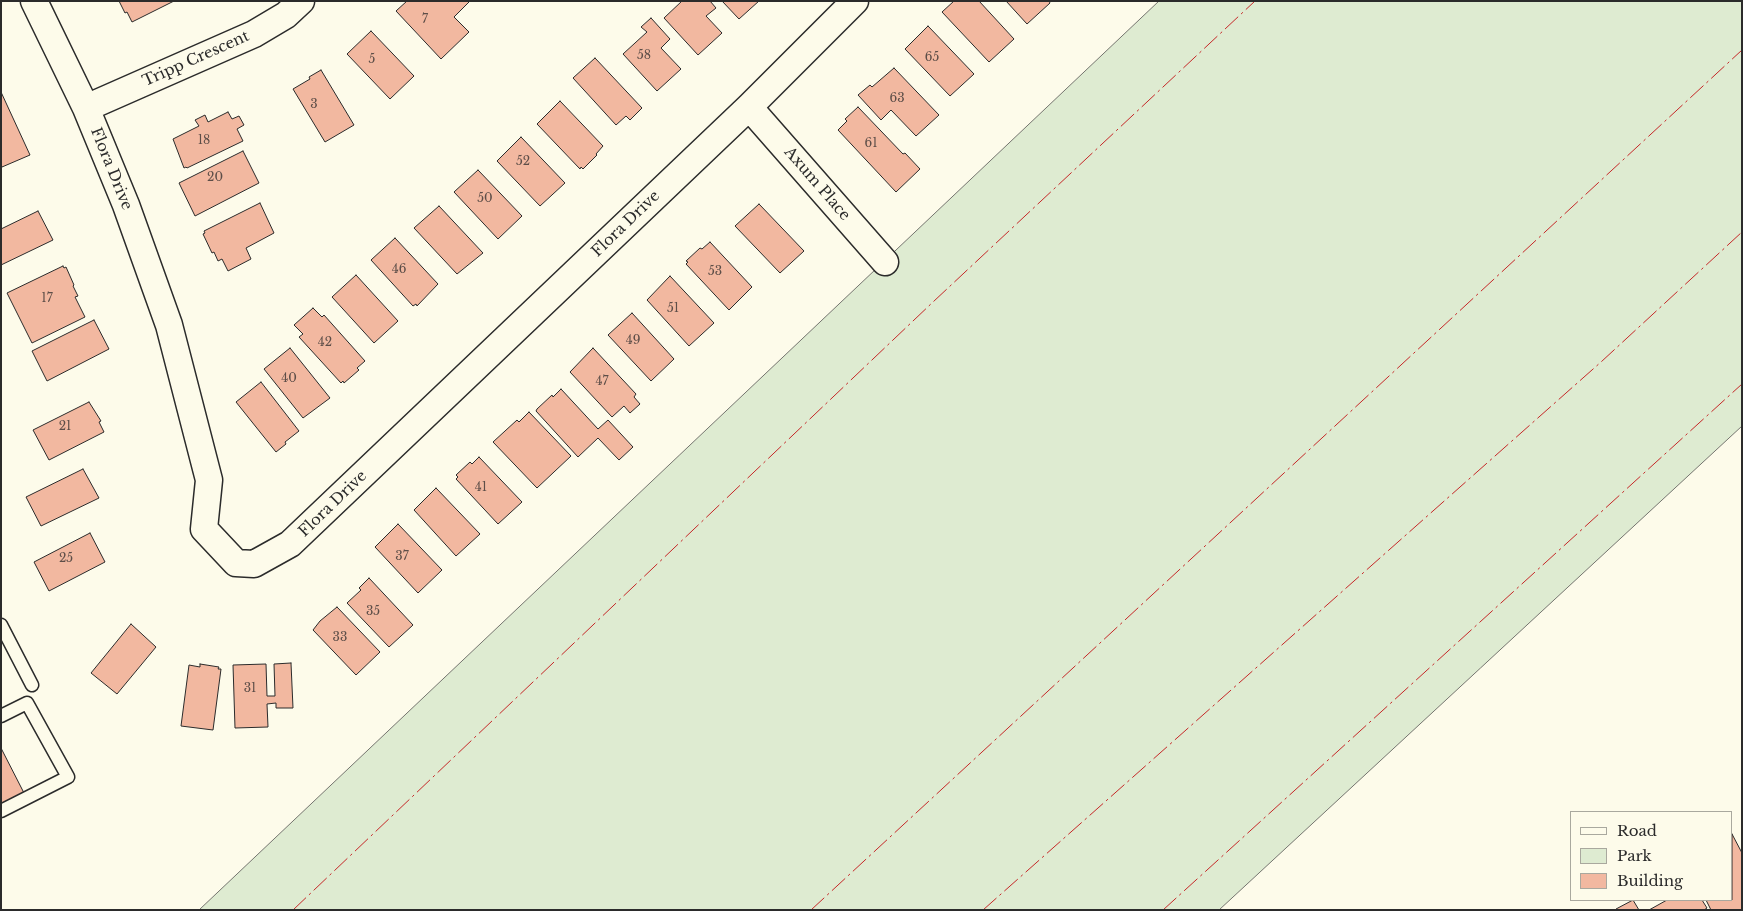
<!DOCTYPE html>
<style>
body{margin:0}
#map{position:relative;width:1743px;height:911px;overflow:hidden;background:#fdfbea;font-family:"Libre Baskerville",serif}
canvas{display:block}
.frame{position:absolute;inset:0;border:2px solid #2b2b2b;pointer-events:none}
.legend{position:absolute;left:1570px;top:811px;width:162px;height:90px;box-sizing:border-box;background:#fdfbea;border:1px solid #a9a89e;margin:0;padding:6px 9px;list-style:none;font-size:15px;color:#2b2b2b}
.legend li{display:flex;align-items:center;gap:10px;height:25px}
.legend b{width:25px;border:1px solid #a9a89e}
</style>
<div id="map">
<canvas width="1743" height="911"></canvas>
<div class="frame"></div>
<ul class="legend">
<li><b style="height:6px;background:#fdfbea"></b>Road</li>
<li><b style="height:14px;background:#deebd1"></b>Park</li>
<li><b style="height:14px;background:#f2b8a0"></b>Building</li>
</ul>
</div>
<script>
const ctx = document.querySelector('canvas').getContext('2d');
ctx.lineJoin = 'round';
function fill(path, color) {
  ctx.fillStyle = color;
  ctx.fill(path, 'evenodd');
}
function toPath(rows) {
  const path = new Path2D();
  for (const r of rows) {
    path.moveTo(r[0], r[1]);
    for (let i = 2; i < r.length; i += 2) path.lineTo(r[i], r[i + 1]);
  }
  return path;
}
function stroke(path, color, width, dash) {
  ctx.strokeStyle = color;
  ctx.lineWidth = width;
  ctx.lineCap = dash ? 'butt' : 'round';
  ctx.setLineDash(dash || []);
  ctx.stroke(path);
}
function write(font, color, halo, rows, align = 'center') {
  ctx.font = font + ' "Libre Baskerville",serif';
  ctx.lineWidth = 4;
  ctx.setLineDash([]);
  ctx.textBaseline = 'middle';
  ctx.strokeStyle = halo;
  ctx.fillStyle = color;
  for (const [text, x, y, turn = 0] of rows) {
    ctx.save();
    ctx.translate(x, y);
    ctx.rotate((+turn || 0) * Math.PI / 180);
    ctx.textAlign = isNaN(turn) ? turn : align;
    if (halo) ctx.strokeText(text, 0, 0);
    ctx.fillText(text, 0, 0);
    ctx.restore();
  }
}
const green = toPath([
 [1159,1,1742,1,1742,426,1219,910,199,910,1159,1]
]);
fill(green, '#deebd1');
stroke(green, '#74746e', 1);
const building = toPath([
 [119,1,174,1,132,22,127,12,125,13,119,1],
 [407,1,470,1,454,17,469,32,441,59,396,11,407,1],
 [682,1,710,1,716,8,706,16,722,33,698,55,664,18,682,1],
 [722,1,759,1,739,19,722,1],
 [954,1,979,1,1014,39,989,62,942,12,954,1],
 [1006,1,1049,1,1050,3,1027,24,1006,1],
 [651,18,670,39,661,48,681,69,657,91,623,54,647,32,641,27,651,18],
 [928,26,974,74,950,96,905,49,928,26],
 [371,31,414,76,390,99,347,54,371,31],
 [595,58,642,108,630,120,626,116,616,125,573,78,595,58],
 [894,68,939,115,916,136,891,110,881,120,858,95,870,85,872,87,894,68],
 [321,70,354,125,325,142,293,89,310,79,309,77,321,70],
 [1,92,30,155,2,167,1,165,1,92],
 [560,101,603,146,596,154,597,155,583,169,581,167,580,169,537,124,560,101],
 [858,107,903,154,905,153,920,169,896,192,838,130,847,121,845,119,858,107],
 [228,112,232,119,239,116,244,125,237,129,243,141,187,168,186,167,184,168,173,139,199,126,195,120,205,115,208,122,228,112],
 [521,137,565,183,540,206,497,161,521,137],
 [243,151,259,183,195,216,179,183,243,151],
 [478,170,522,216,498,239,454,192,478,170],
 [260,203,274,233,246,248,251,259,228,271,222,259,218,261,214,252,212,253,203,234,205,233,204,231,260,203],
 [759,204,804,251,780,273,735,226,759,204],
 [439,206,483,253,457,274,414,228,439,206],
 [38,211,53,240,1,265,1,229,38,211],
 [395,238,438,284,417,306,416,304,413,306,371,260,395,238],
 [710,242,752,287,729,310,686,264,688,262,686,261,700,248,702,249,710,242],
 [63,266,64,268,66,267,74,285,73,286,78,296,75,297,85,317,32,343,7,293,63,266],
 [356,275,398,321,374,343,332,297,356,275],
 [670,276,714,323,689,346,647,300,670,276],
 [313,308,322,317,324,315,365,361,357,368,359,370,344,383,343,381,341,383,299,337,303,334,294,325,313,308],
 [632,313,674,359,651,381,608,335,632,313],
 [94,320,109,349,47,381,32,351,94,320],
 [290,348,330,398,303,418,264,369,290,348],
 [593,348,636,394,634,397,640,404,630,413,624,406,612,417,570,372,593,348],
 [261,382,299,431,285,442,286,444,276,452,236,402,261,382],
 [561,389,598,429,608,420,633,447,619,460,598,438,578,457,536,411,537,409,552,395,553,397,561,389],
 [89,402,101,421,99,422,104,432,49,460,33,430,89,402],
 [529,412,571,456,537,488,493,442,517,420,519,422,529,412],
 [479,457,522,502,498,524,456,479,458,477,456,475,470,462,472,464,479,457],
 [83,469,99,498,41,526,26,497,83,469],
 [436,488,480,534,456,556,414,510,436,488],
 [398,524,442,570,418,593,375,547,398,524],
 [90,533,105,562,49,591,34,562,90,533],
 [369,578,413,625,389,647,347,603,361,590,359,588,369,578],
 [337,607,380,652,356,675,313,630,320,621,337,607],
 [131,624,156,647,117,694,91,673,131,624],
 [291,663,293,708,276,708,276,703,267,704,268,727,235,728,233,665,266,664,267,696,275,696,274,664,291,663],
 [200,664,219,667,218,669,221,669,213,730,181,726,189,665,200,667,200,664],
 [1,748,24,793,1,805,1,748],
 [1732,834,1742,853,1742,910,1711,910,1706,900,1732,900,1732,834],
 [1633,900,1639,910,1617,910,1616,909,1633,900],
 [1667,900,1702,900,1707,908,1704,910,1649,910,1667,900]
]);
fill(building, '#f2b8a0');
stroke(building, '#2b2b2b', 1);
const lane = toPath([
 [1,625,32,685],
 [1,716,27,703,68,777,1,811]
]);
const street = toPath([
 [34,1,86,108,126,205,169,325,209,480,204,529,236,563,254,564,290,544,749,107,855,1],
 [749,107,885,262],
 [86,108,254,34,286,15,301,1]
]);
stroke(lane, '#2b2b2b', 15);
stroke(street, '#2b2b2b', 29);
stroke(lane, '#fdfbea', 12);
stroke(street, '#fdfbea', 26);
stroke(toPath([
 [293,910,933,302,1255,1],
 [811,910,1742,50],
 [983,910,1601,362,1742,232],
 [1163,910,1742,384]
]), '#c62828', 1, [18, 4, 2.5, 4]);
write('12px', '#5d4e48', null, [
 ["7",425,20],
 ["58",644,56],
 ["65",932,58],
 ["5",372,60],
 ["63",897,99],
 ["3",314,105],
 ["18",204,141],
 ["61",871,144],
 ["52",523,162],
 ["20",215,178],
 ["50",485,199],
 ["46",399,270],
 ["53",715,272],
 ["17",47,299],
 ["51",673,309],
 ["49",633,341],
 ["42",325,343],
 ["40",289,379],
 ["47",602,382],
 ["21",65,427],
 ["41",481,488],
 ["37",402,557],
 ["25",66,559],
 ["35",373,612],
 ["33",340,638],
 ["31",250,689]
]);
write('15px', '#2b2b2b', '#fdfbea', [
 ["Tripp Crescent",196,59,-24],
 ["Flora Drive",111,169,68],
 ["Axum Place",817,184,49],
 ["Flora Drive",626,224,-44],
 ["Flora Drive",333,504,-44]
]);
</script>
